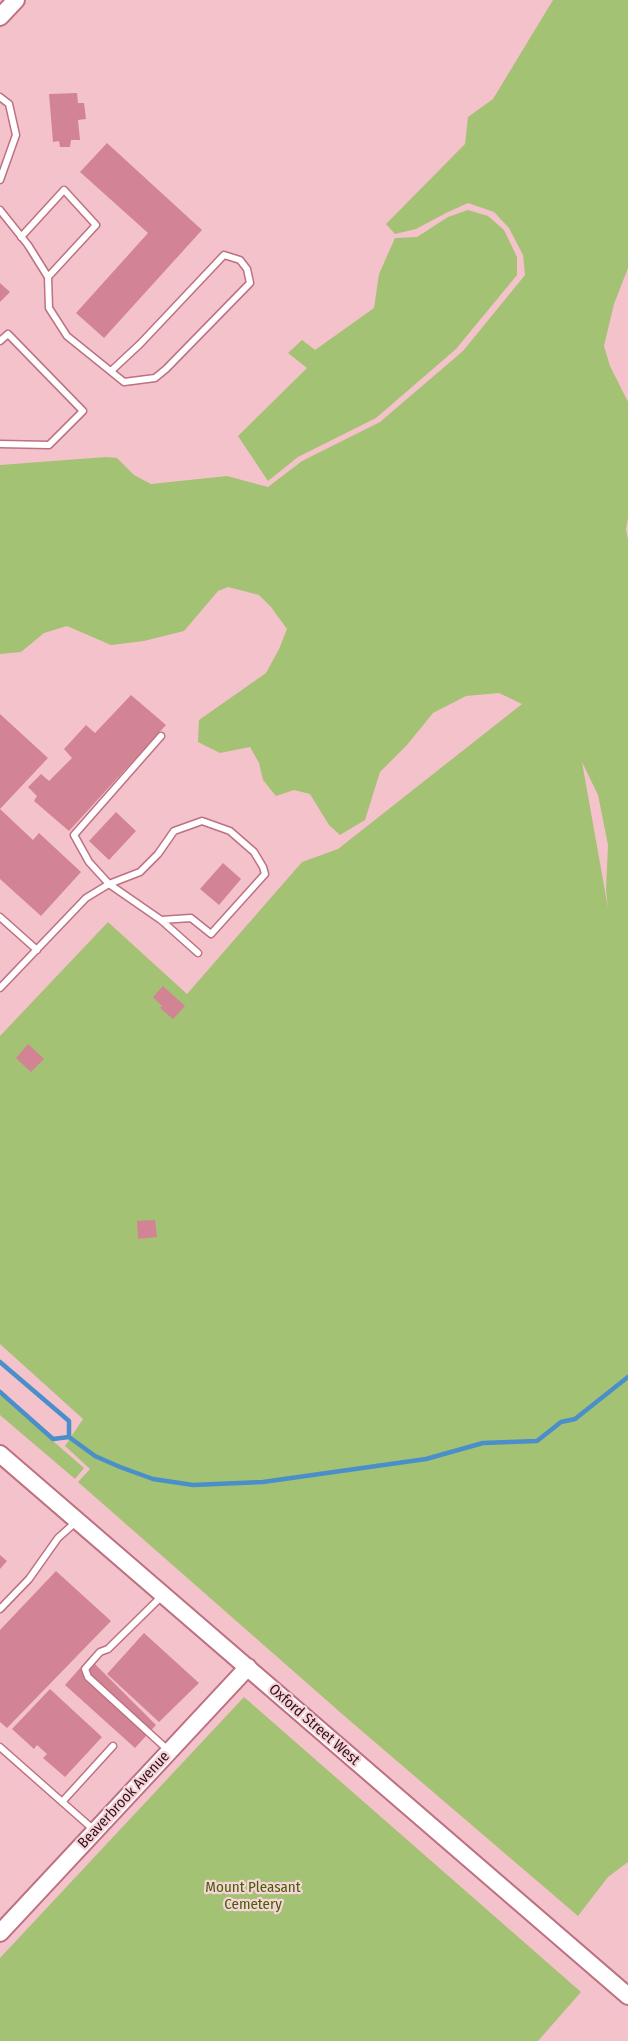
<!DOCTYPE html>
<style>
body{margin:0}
canvas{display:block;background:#f4c2cb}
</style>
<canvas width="628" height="2041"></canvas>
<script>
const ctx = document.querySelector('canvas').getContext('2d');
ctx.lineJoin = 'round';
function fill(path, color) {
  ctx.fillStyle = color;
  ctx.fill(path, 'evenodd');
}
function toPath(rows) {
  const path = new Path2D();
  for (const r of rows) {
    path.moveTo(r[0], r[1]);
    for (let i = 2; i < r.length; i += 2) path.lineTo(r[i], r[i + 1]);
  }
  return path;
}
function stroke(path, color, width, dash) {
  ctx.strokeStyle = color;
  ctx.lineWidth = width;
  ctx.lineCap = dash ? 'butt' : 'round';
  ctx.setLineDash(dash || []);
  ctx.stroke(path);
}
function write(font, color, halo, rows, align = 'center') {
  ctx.font = font + ' "Fira Sans Condensed",sans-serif';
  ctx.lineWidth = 4.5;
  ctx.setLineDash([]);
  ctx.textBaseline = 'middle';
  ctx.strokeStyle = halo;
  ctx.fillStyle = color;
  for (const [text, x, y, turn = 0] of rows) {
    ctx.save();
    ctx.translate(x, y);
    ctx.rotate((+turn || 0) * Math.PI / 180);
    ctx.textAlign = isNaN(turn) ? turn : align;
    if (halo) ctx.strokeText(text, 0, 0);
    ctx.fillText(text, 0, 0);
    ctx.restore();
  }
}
fill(toPath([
 [553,0,628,0,628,268,614,304,604,346,610,366,628,402,628,518,626,529,628,540,628,1862,608,1877,578,1916,349,1720,78,1482,90,1469,65,1446,83,1419,0,1344,0,1036,108,922,187,994,302,862,338,849,522,704,499,693,466,696,433,713,407,745,380,772,365,820,340,835,329,825,310,794,294,790,276,796,263,780,259,763,250,747,220,753,198,742,199,720,266,673,279,649,287,629,271,607,259,595,228,587,218,591,184,631,144,641,111,645,67,626,44,633,21,652,0,654,0,465,106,457,117,458,134,475,151,484,227,476,268,487,302,461,380,422,463,351,525,275,523,255,509,228,494,212,468,203,446,213,416,229,395,234,386,224,465,144,468,117,493,99],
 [582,762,598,795,608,845,606,889,608,908],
 [468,210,488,216,504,230,517,257,517,275,456,349,376,418,298,457,268,481,238,436,307,368,288,353,302,340,315,350,374,308,379,274,395,238,417,237,448,217],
 [0,1395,84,1468,75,1479,0,1415],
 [244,1697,581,1992,538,2041,0,2041,0,1958]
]), '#a4c273');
stroke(toPath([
 [0,1362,69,1421,69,1437],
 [0,1392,53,1439,69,1437,95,1456,120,1467,153,1479,193,1485,263,1482,426,1459,483,1443,537,1441,561,1422,575,1419,628,1377]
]), '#4a8fc9', 4.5);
fill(toPath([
 [77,93,78,103,84,103,86,119,78,120,80,140,71,140,70,147,60,147,59,141,53,142,49,94],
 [107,143,202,230,104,338,76,313,148,233,80,172],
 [0,283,10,292,0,302],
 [131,695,166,725,69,831,34,801,37,796,28,787,41,774,49,781,72,758,64,749,86,725,95,733],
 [0,714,48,758,0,809,33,840,39,833,81,872,41,916,0,879],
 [116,812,136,831,109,860,89,841],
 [223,863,241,879,219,905,200,889],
 [163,986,185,1006,173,1019,160,1008,162,1006,153,997],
 [28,1044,44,1059,31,1072,16,1058],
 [155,1220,157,1237,138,1239,137,1221],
 [0,1555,7,1561,0,1569],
 [56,1571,111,1621,7,1728,0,1722,0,1630],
 [144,1633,199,1683,159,1722,107,1674],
 [89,1658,156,1725,135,1748,65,1685],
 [50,1689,102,1737,65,1777,43,1758,47,1754,37,1745,34,1749,12,1729]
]), '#d28494');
const lane = toPath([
 [0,97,9,104,16,135,0,180],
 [0,210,28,245,48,277,49,308,67,336,124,382,155,378,166,369,250,283,247,269,240,260,224,255,140,344,111,371],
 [21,237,64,190,96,225,48,277],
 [0,341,8,334,83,411,49,445,0,444],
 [161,736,74,835,89,862,109,884,161,920,198,953],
 [0,917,37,950],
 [0,988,86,898,109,884,140,872,158,854,174,831,202,821,230,831,254,852,263,867,265,874,211,934,191,918,161,920],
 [163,1595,108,1649,100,1652,85,1669,88,1677,169,1751],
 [0,1609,29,1579,58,1538,77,1521],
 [0,1747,94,1830],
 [62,1802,113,1746]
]);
const secondary = toPath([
 [0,17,16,0],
 [0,1454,628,1996],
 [0,1933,248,1667]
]);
stroke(lane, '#bd7182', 9);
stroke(secondary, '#bd7182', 20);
stroke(lane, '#fff', 6);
stroke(secondary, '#fff', 16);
write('15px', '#2f1119', '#f7d4da', [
 ["Oxford Street West",314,1725,41],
 ["Beaverbrook Avenue",124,1800,-47]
]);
write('15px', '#466001', '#f7d4da', [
 ["Mount Pleasant",253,1888],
 ["Cemetery",253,1905]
]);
</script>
